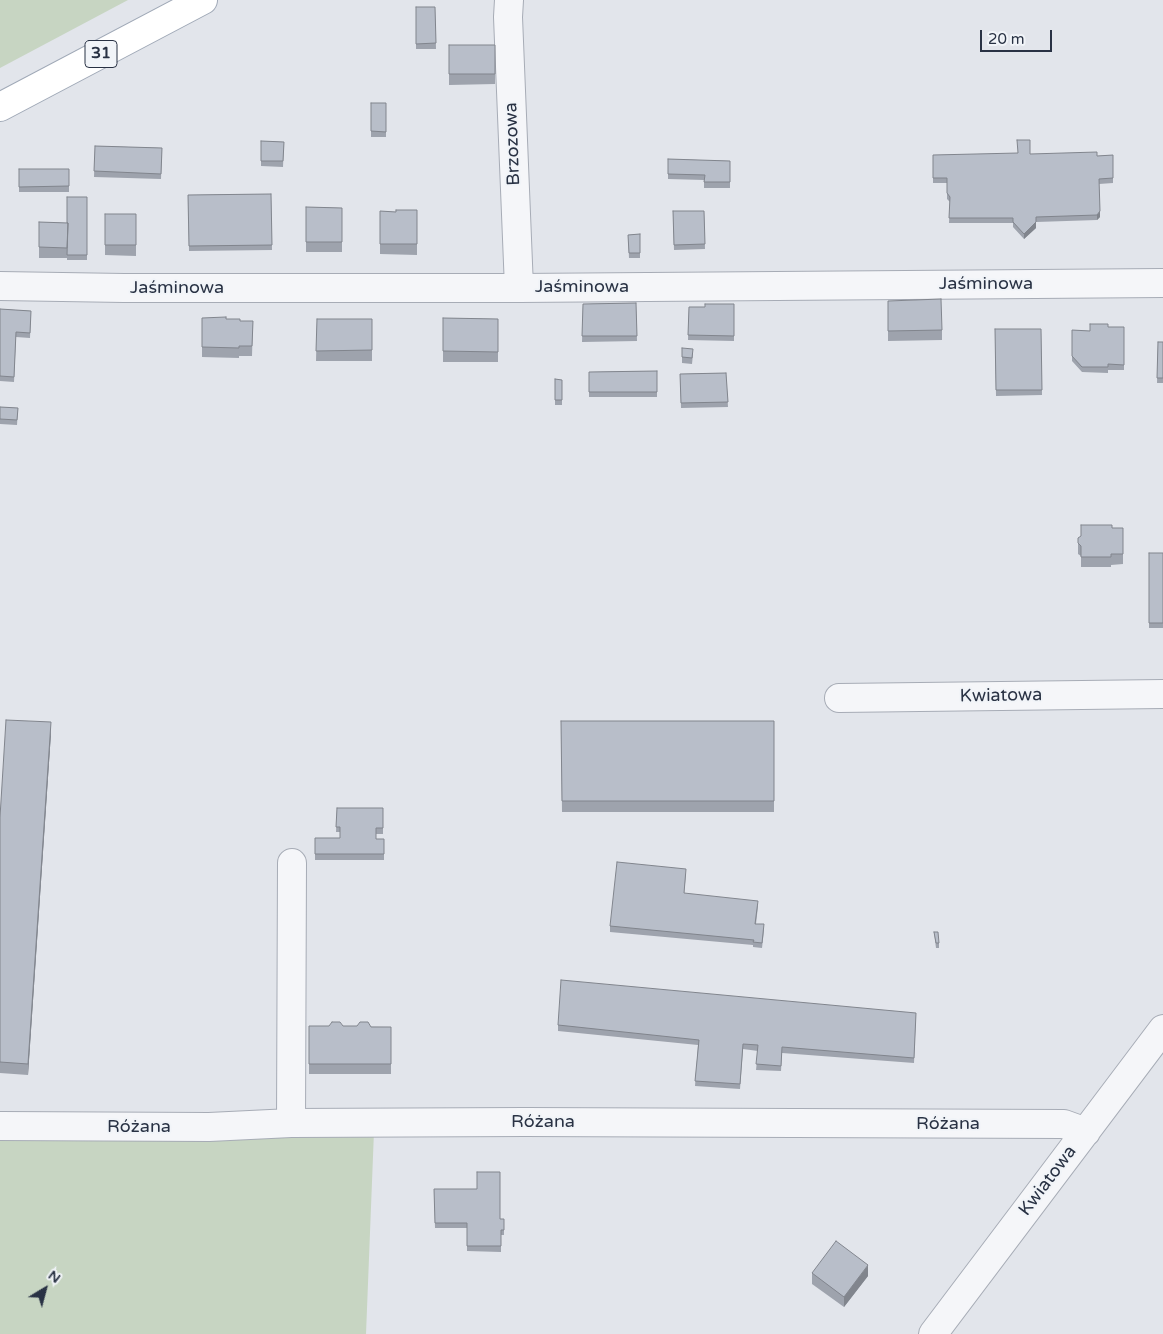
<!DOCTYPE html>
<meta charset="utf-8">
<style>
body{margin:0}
#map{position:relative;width:1163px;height:1334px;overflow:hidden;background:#e2e5eb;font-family:"Varela Round",sans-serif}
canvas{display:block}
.north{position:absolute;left:20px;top:1264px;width:50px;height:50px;-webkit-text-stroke:4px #f1f4f8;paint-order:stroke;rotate:37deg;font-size:14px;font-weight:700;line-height:20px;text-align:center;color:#293244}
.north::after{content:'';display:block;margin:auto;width:18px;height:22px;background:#293244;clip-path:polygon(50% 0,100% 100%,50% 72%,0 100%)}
.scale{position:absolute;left:980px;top:30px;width:72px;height:22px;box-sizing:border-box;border:2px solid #293244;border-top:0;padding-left:6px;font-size:15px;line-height:18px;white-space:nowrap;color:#293244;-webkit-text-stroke:4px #f1f4f8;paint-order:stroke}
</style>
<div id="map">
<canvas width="1163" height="1334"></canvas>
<div class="north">N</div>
<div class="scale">20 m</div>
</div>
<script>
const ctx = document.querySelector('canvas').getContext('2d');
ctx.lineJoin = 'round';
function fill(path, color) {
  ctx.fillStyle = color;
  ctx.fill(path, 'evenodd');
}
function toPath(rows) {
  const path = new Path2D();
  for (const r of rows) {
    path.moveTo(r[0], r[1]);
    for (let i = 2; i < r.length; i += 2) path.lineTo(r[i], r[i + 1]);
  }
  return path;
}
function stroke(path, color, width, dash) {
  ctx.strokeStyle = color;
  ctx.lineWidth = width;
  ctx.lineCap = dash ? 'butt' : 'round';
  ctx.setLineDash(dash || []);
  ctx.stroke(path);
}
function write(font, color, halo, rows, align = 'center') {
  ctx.font = font + ' "Varela Round",sans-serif';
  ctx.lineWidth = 4;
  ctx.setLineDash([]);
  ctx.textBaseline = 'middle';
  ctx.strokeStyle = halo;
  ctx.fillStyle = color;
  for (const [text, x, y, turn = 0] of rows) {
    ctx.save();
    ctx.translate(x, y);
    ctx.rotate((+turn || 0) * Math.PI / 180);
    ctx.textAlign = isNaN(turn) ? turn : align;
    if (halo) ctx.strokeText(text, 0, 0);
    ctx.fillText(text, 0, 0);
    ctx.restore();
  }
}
fill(toPath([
 [0,0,128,0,0,68],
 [374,1131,366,1334,0,1334,0,1134]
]), '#c7d5c2');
const minor = toPath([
 [509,0,508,17,519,288],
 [0,286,124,288,519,288,1163,283],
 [839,698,1163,694],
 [291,1123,292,863],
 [0,1126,209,1127,291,1123,525,1122,1064,1124,1086,1132],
 [933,1334,1163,1029]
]);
const major = toPath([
 [0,107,203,0]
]);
stroke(minor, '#a7acb6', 30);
stroke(major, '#a0a9b7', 30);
stroke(minor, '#f5f6f9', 28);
stroke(major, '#fff', 28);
fill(toPath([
 [416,7,435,7,436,49,416,49],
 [495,45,495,84,449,85,449,74],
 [371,103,386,103,386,137,371,137],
 [261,141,284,142,283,167,261,166],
 [95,146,162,148,161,179,94,177],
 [1030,154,1097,156,1113,155,1113,183,1099,184,1100,217,1097,220,1036,222,1036,228,1024,239,1013,227,1013,223,949,223,950,202,947,199,947,183,933,183,933,155],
 [668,159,730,161,730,188,704,188,704,180,668,179],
 [19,169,69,169,69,192,19,192],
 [271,194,272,250,189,251,188,195],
 [87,197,87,260,67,260,67,258,39,258,39,222,67,223],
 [306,207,342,208,342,252,306,252],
 [417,210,417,255,380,254,380,211,396,212],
 [673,211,704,211,705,249,674,250],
 [105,214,136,214,136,256,105,255],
 [640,234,640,258,629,258,628,235],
 [888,301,942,330,942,340,888,341],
 [636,303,637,341,582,342,583,304],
 [734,304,734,341,688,340,689,307,705,307],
 [0,309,31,311,30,338,16,337,14,382,0,381],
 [202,318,226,319,240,321,253,321,252,356,239,356,239,358,202,357],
 [443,318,498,319,498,362,443,362],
 [317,319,372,319,372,361,316,361],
 [1108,327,1124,327,1124,370,1108,370,1108,373,1082,372,1072,361,1072,330,1090,331],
 [995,329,1041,329,1042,395,996,396],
 [1158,342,1163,342,1163,383,1157,383],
 [682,348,693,354,692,364,682,363],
 [657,371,657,397,589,397,589,372],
 [726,373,728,407,681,408,680,374],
 [555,379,562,380,562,405,555,405],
 [0,407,18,408,17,425,0,424],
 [1112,528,1123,528,1123,564,1111,565,1111,567,1081,567,1081,556,1078,554,1078,538],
 [1149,553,1163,553,1163,628,1149,628],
 [561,721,774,721,774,812,562,812],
 [51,733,28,1075,0,1073,0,817],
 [337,808,383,808,383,834,376,834,376,839,384,839,384,860,315,860,315,838,340,838,340,832,336,832],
 [686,874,684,894,758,906,756,924,764,930,762,948,753,947,753,945,610,932,610,926],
 [934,932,939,943,939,948,936,948],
 [916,1013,914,1063,782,1053,781,1071,756,1070,758,1051,743,1049,740,1089,695,1086,698,1045,558,1031,558,1025],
 [309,1026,391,1027,391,1074,309,1074],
 [434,1189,500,1219,504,1219,504,1235,501,1235,501,1252,467,1251,467,1228,435,1228],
 [812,1273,868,1276,844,1307,812,1284]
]), '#9ea3ad');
fill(toPath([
 [1100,211,1100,217,1097,220,1097,215],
 [1036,222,1036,228,1024,239,1024,234],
 [51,722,51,733,28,1075,28,1064],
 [868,1265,868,1276,844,1307,844,1297]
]), '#81858d');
const building = toPath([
 [416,7,435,7,436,43,416,44,416,7],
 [449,45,495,45,495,74,449,74,449,45],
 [371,103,386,103,386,132,371,131,371,103],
 [1017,140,1030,140,1030,154,1097,152,1097,156,1113,155,1113,178,1099,179,1100,211,1097,215,1036,217,1036,222,1024,234,1013,222,1013,218,949,218,950,197,947,193,947,178,933,178,933,155,1018,153,1017,140],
 [261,141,284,142,283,161,261,161,261,141],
 [95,146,162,148,161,174,94,171,95,146],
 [668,159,730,161,730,182,704,182,705,175,668,174,668,159],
 [19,169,69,169,69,186,19,187,19,169],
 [271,194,272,245,189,246,188,195,271,194],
 [67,197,87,197,87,255,67,255,68,223,67,223,67,197],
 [306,207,342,208,342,242,306,242,306,207],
 [396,210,417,210,417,244,380,244,380,211,396,212,396,210],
 [673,211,704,211,705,244,674,245,673,211],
 [105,214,136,214,136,245,105,245,105,214],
 [39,222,68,223,67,248,39,247,39,222],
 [640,234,640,253,629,253,628,235,640,234],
 [941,299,942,330,888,331,888,301,941,299],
 [636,303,637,336,582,336,583,304,636,303],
 [705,304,734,304,734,336,688,335,689,307,705,307,705,304],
 [0,309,31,311,30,333,16,332,14,377,0,376,0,309],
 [226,317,226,319,240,319,240,321,253,321,252,346,239,346,239,348,202,347,202,318,226,317],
 [443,318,498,319,498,352,443,351,443,318],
 [317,319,372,319,372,350,316,351,317,319],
 [1090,324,1108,324,1108,327,1124,327,1124,365,1108,364,1108,367,1082,367,1072,356,1072,330,1090,331,1090,324],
 [995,329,1041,329,1042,390,996,390,995,329],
 [1158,342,1163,342,1163,378,1157,378,1158,342],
 [682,348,693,349,692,358,682,357,682,348],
 [657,371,657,392,589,392,589,372,657,371],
 [726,373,728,402,681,403,680,374,726,373],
 [555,379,562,380,562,400,555,400,555,379],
 [0,407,18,408,17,420,0,419,0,407],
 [1081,525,1112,525,1112,528,1123,528,1123,554,1111,554,1111,557,1081,557,1081,546,1078,543,1078,538,1081,536,1081,525],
 [1149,553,1163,553,1163,623,1149,623,1149,553],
 [6,720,51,722,28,1064,0,1062,0,817,6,720],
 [561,721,774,721,774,801,562,801,561,721],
 [337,808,383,808,383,828,376,828,376,839,384,839,384,854,315,854,315,838,340,838,340,827,336,827,337,808],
 [617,862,686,869,684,893,758,901,755,924,764,924,762,943,753,942,754,940,610,926,617,862],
 [934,932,938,932,939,943,936,943,934,932],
 [561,980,916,1013,914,1058,782,1047,781,1066,756,1064,758,1045,743,1044,740,1084,695,1081,699,1040,558,1025,561,980],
 [332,1022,340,1022,343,1026,357,1026,360,1022,368,1022,371,1027,391,1027,391,1064,309,1064,309,1026,329,1026,332,1022],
 [477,1172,500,1172,500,1219,504,1219,504,1230,501,1230,501,1246,467,1246,467,1223,435,1223,434,1189,477,1189,477,1172],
 [836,1241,868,1265,844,1297,812,1273,836,1241]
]);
fill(building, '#b8bec9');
stroke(building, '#81858d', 1);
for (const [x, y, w] of [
 [101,54,32]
]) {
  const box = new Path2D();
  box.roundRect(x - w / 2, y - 13.5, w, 27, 4);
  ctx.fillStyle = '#f1f4f8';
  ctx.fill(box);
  stroke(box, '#293244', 1);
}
write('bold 16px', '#293244', null, [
 ["31",101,54]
]);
write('18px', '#293244', '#f1f4f8', [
 ["Brzozowa",513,144,-92],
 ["Jaśminowa",986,284],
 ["Jaśminowa",582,287],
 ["Jaśminowa",177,288],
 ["Kwiatowa",1001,696,-1],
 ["Różana",543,1122],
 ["Różana",948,1124],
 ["Różana",139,1127],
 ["Kwiatowa",1048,1181,-53]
]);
</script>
